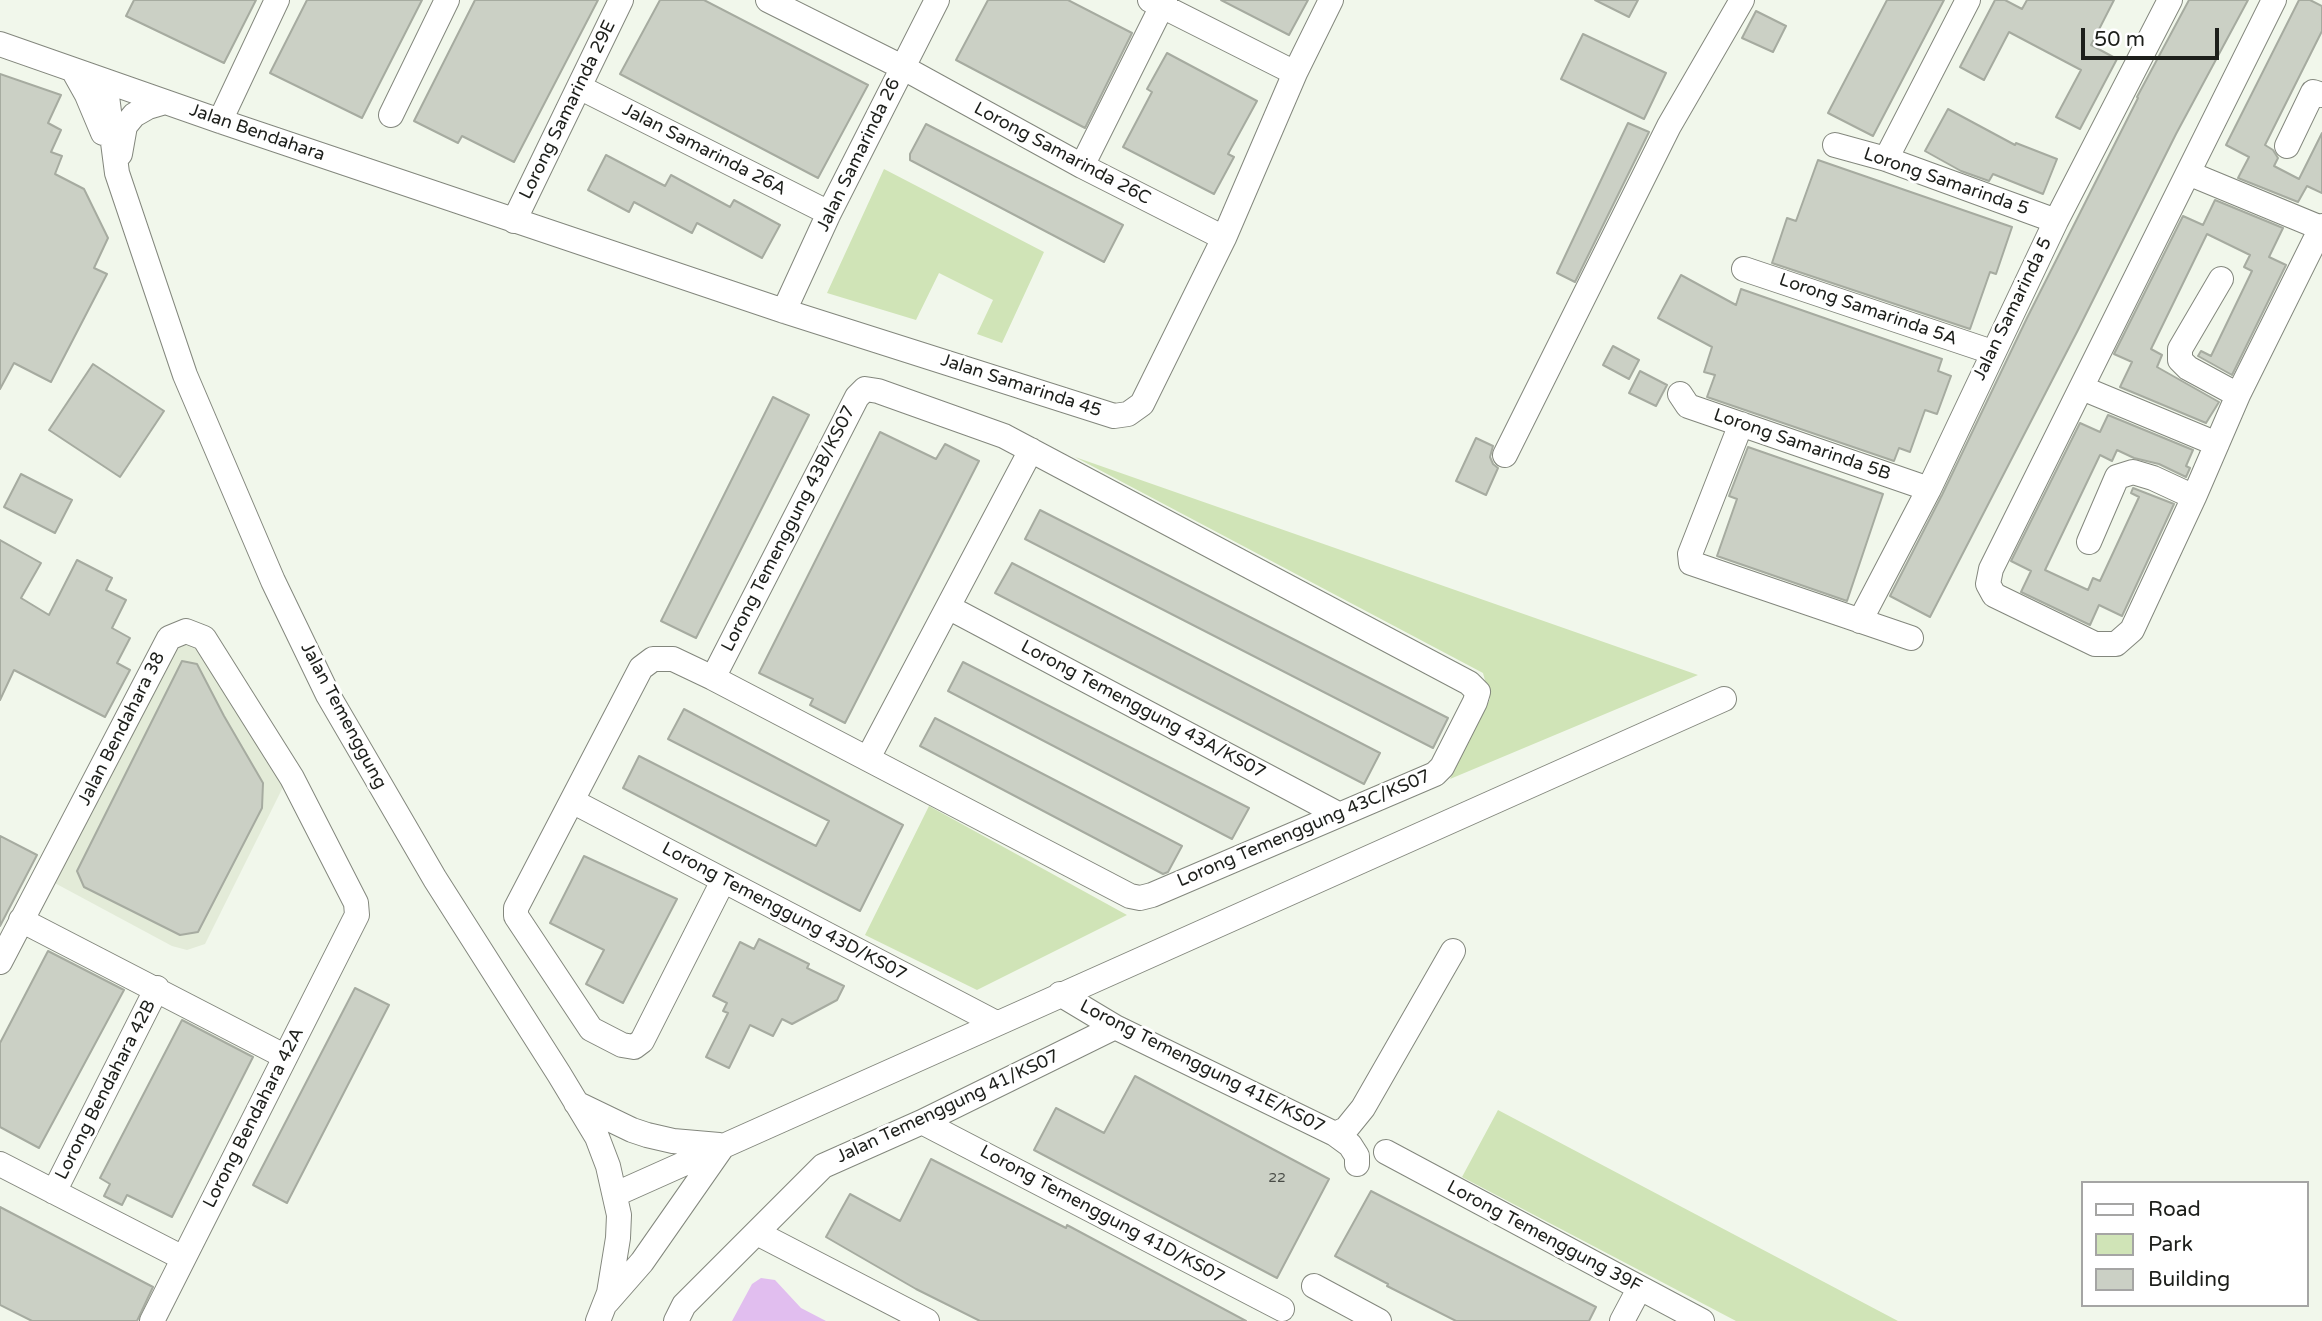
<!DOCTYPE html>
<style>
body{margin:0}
#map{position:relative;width:2322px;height:1321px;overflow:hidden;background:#f1f7eb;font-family:"Varela Round",sans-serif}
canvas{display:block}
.legend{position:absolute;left:2081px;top:1181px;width:228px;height:126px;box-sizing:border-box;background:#fff;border:2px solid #a5a5a4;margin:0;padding:9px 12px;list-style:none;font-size:21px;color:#1d1f1b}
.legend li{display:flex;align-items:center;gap:14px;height:35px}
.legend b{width:35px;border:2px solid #a5a5a4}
.scale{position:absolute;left:2081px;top:28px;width:138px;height:32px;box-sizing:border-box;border:4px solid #1d1f1b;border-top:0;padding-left:9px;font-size:21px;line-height:24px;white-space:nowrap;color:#1d1f1b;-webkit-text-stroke:5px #fff;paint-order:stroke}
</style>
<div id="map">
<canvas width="2322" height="1321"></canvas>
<ul class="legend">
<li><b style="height:9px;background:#fff"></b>Road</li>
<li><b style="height:19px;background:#d0e4b7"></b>Park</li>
<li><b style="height:19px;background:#cbd0c5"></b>Building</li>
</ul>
<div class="scale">50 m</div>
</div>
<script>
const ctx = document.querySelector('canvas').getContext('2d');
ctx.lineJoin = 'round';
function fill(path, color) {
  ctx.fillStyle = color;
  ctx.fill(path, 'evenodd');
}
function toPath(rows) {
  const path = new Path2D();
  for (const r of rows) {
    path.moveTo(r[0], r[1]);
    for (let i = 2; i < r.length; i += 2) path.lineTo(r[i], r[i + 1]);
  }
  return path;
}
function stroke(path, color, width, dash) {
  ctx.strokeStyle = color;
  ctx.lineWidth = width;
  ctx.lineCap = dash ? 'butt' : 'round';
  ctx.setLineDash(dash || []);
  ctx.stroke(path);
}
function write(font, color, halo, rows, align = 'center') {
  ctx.font = font + ' "Varela Round",sans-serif';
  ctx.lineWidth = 6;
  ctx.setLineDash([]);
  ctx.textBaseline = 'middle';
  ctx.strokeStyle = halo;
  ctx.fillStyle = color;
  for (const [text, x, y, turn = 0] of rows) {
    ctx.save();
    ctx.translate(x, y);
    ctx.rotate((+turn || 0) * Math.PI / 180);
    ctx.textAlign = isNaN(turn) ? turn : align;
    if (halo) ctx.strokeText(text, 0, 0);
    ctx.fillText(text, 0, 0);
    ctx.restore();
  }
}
fill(toPath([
 [198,643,286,781,205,944,187,950,172,946,51,881,174,645]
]), '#e3ebd8');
fill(toPath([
 [884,169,1044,252,1002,343,977,334,993,300,939,273,916,320,827,293],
 [1075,457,1698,675,1450,779,1490,699,1483,673],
 [929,806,1127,915,977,990,865,935],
 [1498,1110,1898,1321,1899,1321,1736,1321,1462,1177]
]), '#d0e4b7');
fill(toPath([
 [761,1278,775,1280,801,1308,826,1321,732,1321,752,1284]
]), '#e1beef');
const building = toPath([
 [134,0,256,0,224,63,126,16,134,0],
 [307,0,422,0,362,118,270,73,307,0],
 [475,0,598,0,514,162,462,136,458,143,414,121,475,0],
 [660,0,704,0,868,85,818,178,620,74,660,0],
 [988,0,1068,0,1132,33,1085,128,956,60,988,0],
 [1221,0,1308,0,1289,35,1221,0],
 [1595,0,1638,0,1629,17,1595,0],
 [1887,0,1944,0,1873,136,1828,113,1887,0],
 [1995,0,2005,0,2022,9,2027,0,2114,0,2091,45,2117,59,2080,129,2056,117,2081,70,2009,32,1984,80,1960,67,1995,0],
 [2189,0,2248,0,2176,134,2078,330,1930,617,1890,596,1942,495,2027,318,2138,98,2137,97,2189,0],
 [2299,0,2310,0,2322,6,2322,31,2265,145,2273,150,2278,158,2274,166,2299,179,2322,133,2322,193,2307,186,2298,202,2238,178,2249,157,2226,145,2299,0],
 [1756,11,1786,26,1773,52,1742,38,1756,11],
 [1583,34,1666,73,1644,119,1561,79,1583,34],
 [1167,53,1257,101,1228,154,1234,157,1214,194,1123,147,1152,92,1147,89,1167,53],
 [0,74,61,95,48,123,61,130,51,152,62,156,55,174,84,189,108,238,94,268,107,274,51,382,14,363,0,389,0,74],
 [1948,109,2015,145,2016,143,2057,159,2043,194,1993,174,1989,181,1961,171,1925,151,1948,109],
 [1628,123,1649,132,1575,282,1557,273,1628,123],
 [926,124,1123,225,1104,262,910,160,910,154,926,124],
 [606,155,665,186,671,175,730,207,734,200,780,225,762,258,697,223,692,233,634,202,629,212,588,190,606,155],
 [1818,160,2012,227,1996,274,1990,272,1970,329,1772,263,1787,218,1796,221,1818,160],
 [2215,200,2283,228,2269,257,2286,265,2232,375,2198,356,2201,351,2211,356,2252,271,2244,267,2250,255,2207,234,2151,349,2162,355,2157,367,2219,402,2206,423,2120,387,2132,362,2114,354,2183,216,2203,225,2215,200],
 [1681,275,1736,305,1741,289,1942,359,1938,371,1951,376,1937,414,1925,410,1910,452,1899,448,1894,461,1707,397,1715,375,1704,372,1712,347,1658,318,1681,275],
 [1613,346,1639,360,1629,379,1603,365,1613,346],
 [93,364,164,411,120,477,49,430,93,364],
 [1640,371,1667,385,1656,406,1629,393,1640,371],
 [773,397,809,415,696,638,661,621,773,397],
 [2108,415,2193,450,2186,466,2190,468,2186,477,2159,464,2134,458,2117,450,2112,461,2100,455,2045,570,2088,590,2093,578,2100,581,2139,497,2131,493,2133,488,2174,504,2122,616,2099,605,2090,625,2021,592,2031,571,2011,561,2080,423,2100,432,2108,415],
 [880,432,936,459,945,444,979,461,845,723,810,705,813,699,759,673,880,432],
 [1476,438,1493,446,1490,457,1493,464,1498,468,1486,495,1456,481,1476,438],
 [1748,447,1883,494,1847,601,1717,556,1737,499,1729,496,1748,447],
 [21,474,72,500,55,533,4,507,21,474],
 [1040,510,1448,718,1433,748,1025,539,1040,510],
 [0,540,41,563,21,598,49,615,77,560,112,578,106,590,126,600,112,628,130,638,117,663,130,670,105,717,14,670,0,700,0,540],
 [1012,563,1380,753,1364,784,995,593,1012,563],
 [182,661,197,664,224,716,263,783,262,808,198,932,180,935,84,887,77,871,182,661],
 [963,662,1249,808,1232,839,948,691,963,662],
 [684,709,903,825,860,911,623,788,639,756,816,846,829,821,668,739,684,709],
 [935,718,1182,846,1168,872,1163,874,920,746,935,718],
 [0,836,37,855,0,926,0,836],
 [584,856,677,899,623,1003,586,984,604,950,550,923,584,856],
 [759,939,809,964,807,968,844,986,837,1000,792,1024,782,1019,773,1036,750,1025,729,1068,706,1057,728,1013,723,1011,727,1003,713,996,740,942,754,949,759,939],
 [48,951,124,990,39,1148,0,1127,0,1043,48,951],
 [355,988,389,1005,287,1203,253,1185,355,988],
 [182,1020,253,1057,172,1217,127,1195,122,1205,104,1196,110,1184,100,1178,182,1020],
 [1135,1076,1329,1179,1277,1278,1034,1150,1056,1108,1104,1133,1135,1076],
 [931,1159,1066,1228,1067,1225,1246,1321,980,1321,916,1289,826,1237,850,1194,900,1221,931,1159],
 [1371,1191,1596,1307,1589,1321,1456,1321,1387,1286,1388,1284,1335,1256,1371,1191],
 [0,1207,153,1287,137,1321,32,1321,0,1305,0,1207]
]);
fill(building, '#cbd0c5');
stroke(building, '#a6aba0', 2);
const minor = toPath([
 [768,0,902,67,1082,166,1224,238],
 [1150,0,1295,73],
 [2274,0,1991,569,1988,584,1994,595,2095,644,2116,644,2132,630,2194,497,2238,395,2322,226],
 [0,44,220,121,784,311,1114,416,1128,414,1142,404,1224,238,1295,73,1331,0],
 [73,70,87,95,103,133],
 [105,81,117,173,185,375,273,581,328,695,349,731,435,879,559,1074,597,1137,608,1166,619,1215,618,1238,609,1293,598,1321],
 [579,87,829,213],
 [391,115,447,0],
 [220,121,277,0],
 [1835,145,1886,159,2056,221],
 [2287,146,2313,92,2322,95],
 [120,154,125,126,134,115,148,107,165,102],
 [1886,159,1968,0],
 [1082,166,1165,0],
 [2188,173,2321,228],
 [514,221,621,0],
 [1744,269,1992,352],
 [2221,279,2180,349,2180,360,2188,368,2238,395],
 [784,311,829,213,937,0],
 [2082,388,2217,444],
 [1680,394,1688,406,1929,489],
 [1741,424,1690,554,1691,563,1911,638],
 [1505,455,1669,126,1742,0],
 [2089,542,2117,477,2133,472,2153,478,2194,497],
 [948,607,1338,814],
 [1860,621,1929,489,2056,221,2170,0],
 [713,678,857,397,865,389,878,391,1004,436,1469,683,1478,692,1475,702,1442,767,1435,774,1152,895,1140,898,1130,896,713,678,673,659,653,659,641,668,516,908,516,916,591,1029,622,1045,634,1047,642,1041,723,881],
 [868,758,1031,450],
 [572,801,996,1023],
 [21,920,284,1056],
 [0,962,169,638,186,631,204,638,292,778,356,903,357,915,152,1321],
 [1060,994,1115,1027,1335,1134,1346,1129,1363,1108,1453,951],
 [576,1103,632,1130,647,1135,673,1141,719,1145],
 [922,1122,1282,1309],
 [1335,1134,1350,1145,1357,1156,1357,1164],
 [1386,1152,1702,1321],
 [0,1164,183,1258],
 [54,1192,157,988],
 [616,1194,1724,699],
 [757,1233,927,1321],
 [1314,1286,1379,1321],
 [607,1302,642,1262,723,1146],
 [676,1321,684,1305,823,1166,922,1122,1115,1027],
 [1622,1321,1639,1289]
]);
stroke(minor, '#83877d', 26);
stroke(minor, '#fff', 24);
write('14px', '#484b46', null, [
 ["22",1277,1178]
]);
write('18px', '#1d1f1b', '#fff', [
 ["Lorong Samarinda 29E",568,110,-64],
 ["Jalan Bendahara",257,133,19],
 ["Jalan Samarinda 26A",704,150,27],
 ["Lorong Samarinda 26C",1062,154,28],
 ["Jalan Samarinda 26",859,155,-64],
 ["Lorong Samarinda 5",1946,182,19],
 ["Jalan Samarinda 5",2013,309,-64],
 ["Lorong Samarinda 5A",1868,310,19],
 ["Jalan Samarinda 45",1021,386,18],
 ["Lorong Samarinda 5B",1802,445,19],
 ["Lorong Temenggung 43B/KS07",789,529,-63],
 ["Lorong Temenggung 43A/KS07",1143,710,28],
 ["Jalan Temenggung",343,716,62],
 ["Jalan Bendahara 38",122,729,-63],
 ["Lorong Temenggung 43C/KS07",1304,829,-23],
 ["Lorong Temenggung 43D/KS07",784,912,28],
 ["Lorong Temenggung 41E/KS07",1202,1067,27],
 ["Lorong Bendahara 42B",106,1090,-63],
 ["Jalan Temenggung 41/KS07",948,1107,-25],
 ["Lorong Bendahara 42A",254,1118,-63],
 ["Lorong Temenggung 41D/KS07",1102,1215,28],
 ["Lorong Temenggung 39F",1544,1237,28]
]);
</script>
